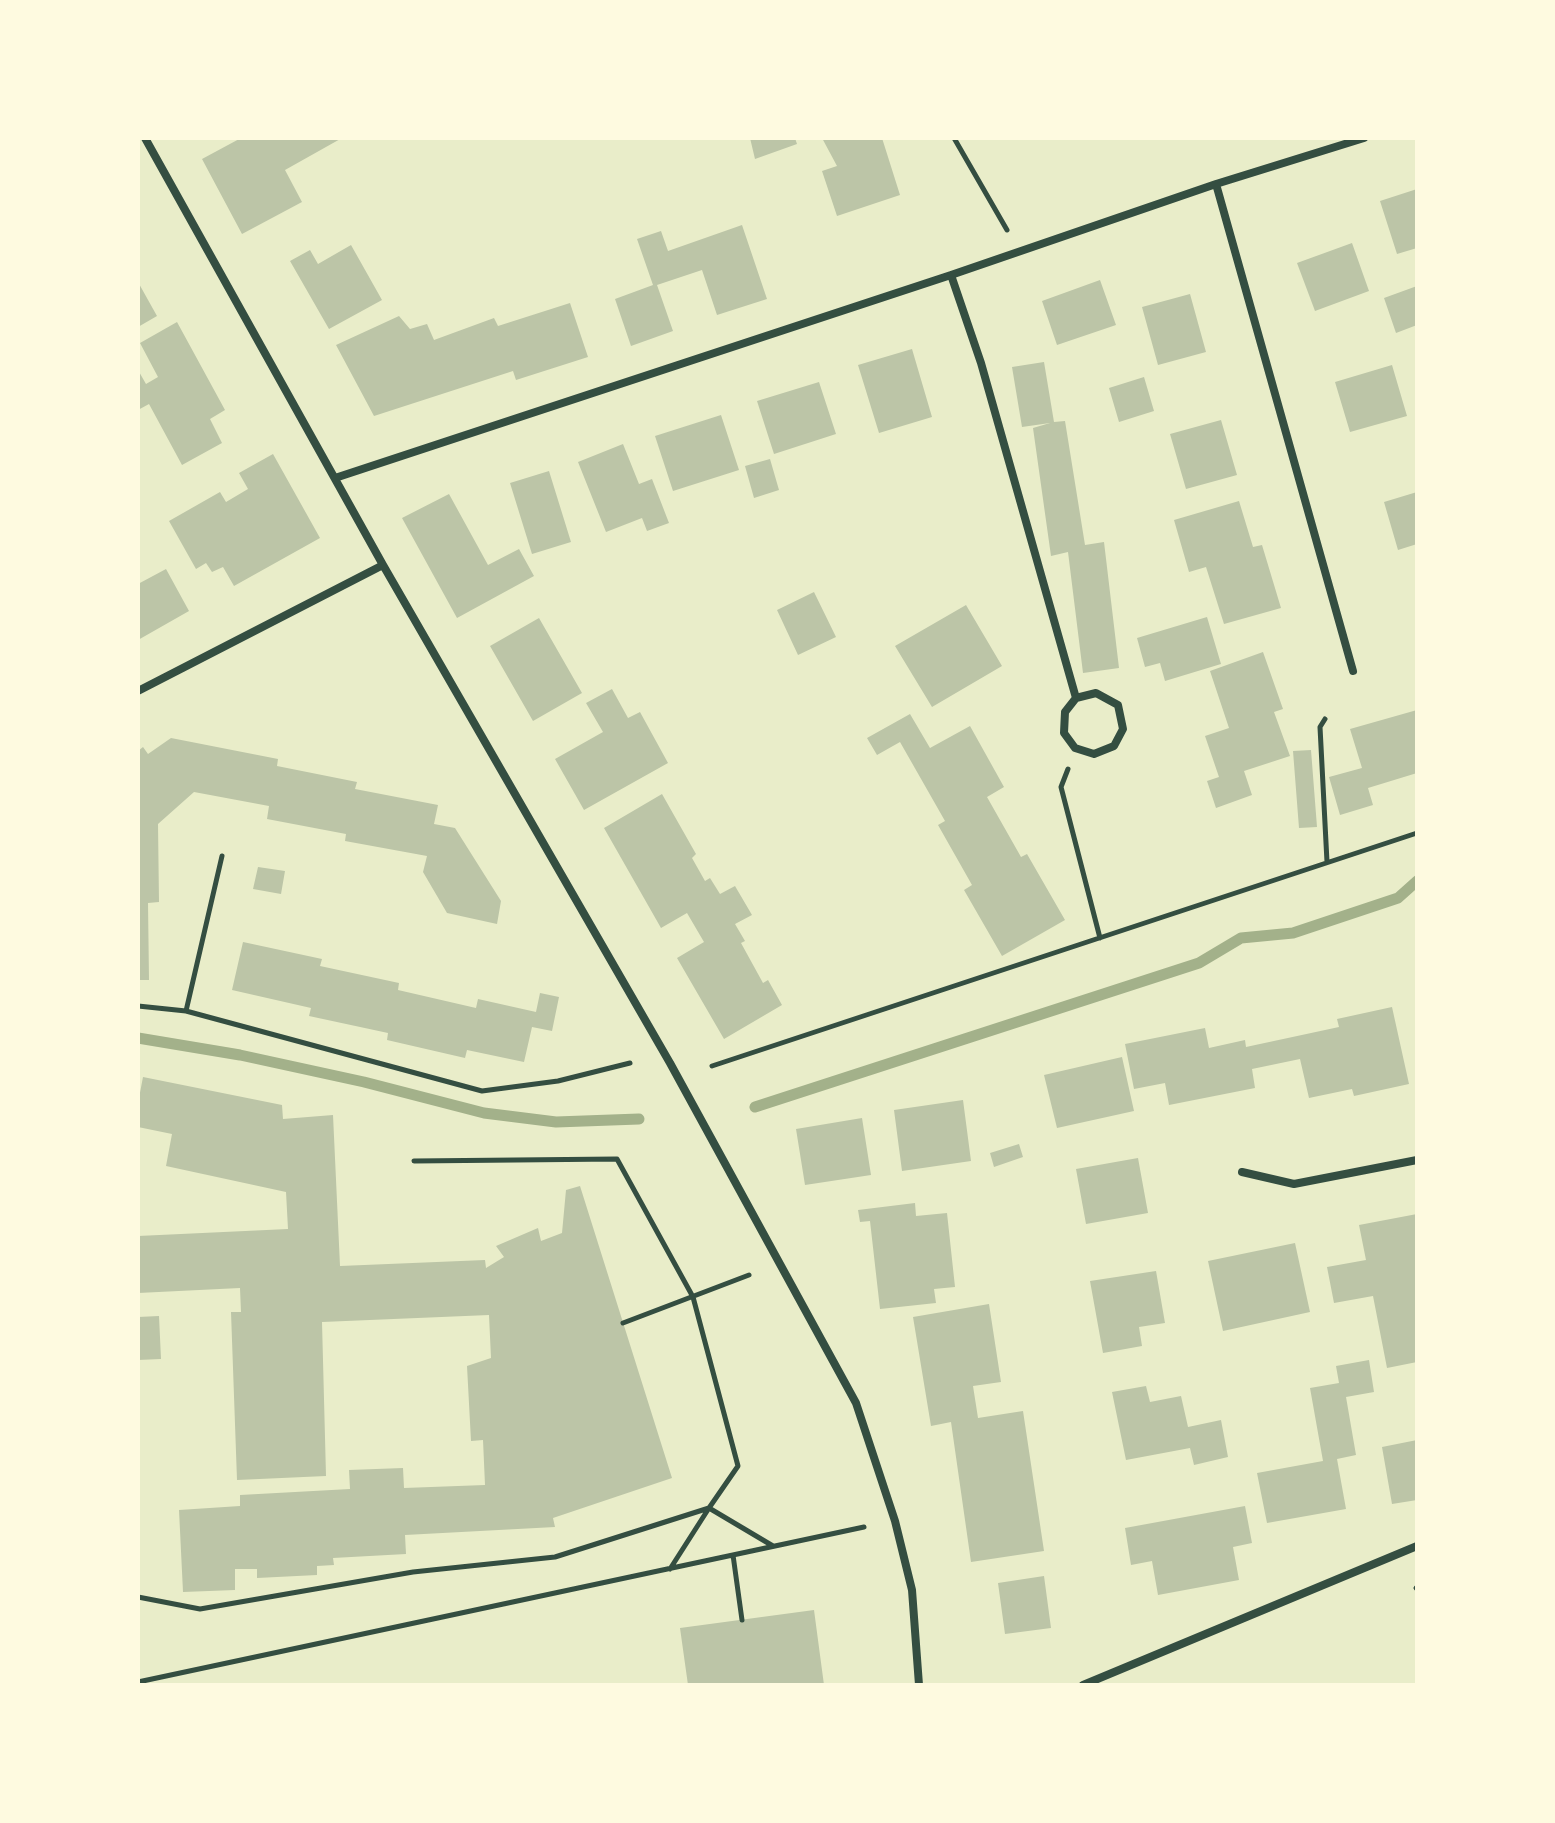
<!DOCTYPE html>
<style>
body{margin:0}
#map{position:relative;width:1555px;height:1823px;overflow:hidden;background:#e9edc9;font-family:"DejaVu Sans",sans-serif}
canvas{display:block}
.frame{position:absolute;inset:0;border:140px solid #fefae0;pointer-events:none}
</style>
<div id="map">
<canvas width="1555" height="1823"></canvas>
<div class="frame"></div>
</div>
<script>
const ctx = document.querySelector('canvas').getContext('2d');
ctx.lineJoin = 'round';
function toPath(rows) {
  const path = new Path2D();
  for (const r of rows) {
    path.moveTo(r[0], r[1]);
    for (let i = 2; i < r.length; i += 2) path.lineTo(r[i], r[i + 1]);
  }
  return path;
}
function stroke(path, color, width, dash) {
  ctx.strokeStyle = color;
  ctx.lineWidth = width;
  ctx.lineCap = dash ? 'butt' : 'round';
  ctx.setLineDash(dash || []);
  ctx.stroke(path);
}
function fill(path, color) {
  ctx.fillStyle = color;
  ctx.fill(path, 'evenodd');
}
stroke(toPath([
 [138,1038,240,1055,364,1082,484,1113,556,1122,639,1119],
 [755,1107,1199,963,1241,938,1293,933,1398,898,1417,881]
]), '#a3b18a', 11);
fill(toPath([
 [241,138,342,138,285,170,302,202,242,234,202,159],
 [750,138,795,138,797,144,755,159],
 [822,138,882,138,900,195,837,216,822,171,837,166],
 [1417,189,1417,248,1397,254,1380,201],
 [742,225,767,299,717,315,702,270,657,285,673,331,631,346,615,299,653,285,637,239,661,231,668,251],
 [1352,243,1369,291,1315,311,1297,263],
 [351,245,382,300,329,329,290,261,310,250,318,264],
 [1100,280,1116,325,1057,345,1042,301],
 [138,282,157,316,138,327],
 [1417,286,1417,325,1396,333,1384,298],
 [1190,294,1206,352,1158,365,1142,307],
 [570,303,588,357,516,380,513,371,374,416,336,345,399,316,410,329,427,324,434,340,494,318,498,326],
 [177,322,225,410,210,419,222,443,182,465,149,404,138,410,138,370,146,384,158,377,140,343],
 [912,349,932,417,879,433,858,365],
 [1044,362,1054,422,1065,421,1085,545,1104,542,1119,668,1083,673,1068,552,1051,556,1033,428,1050,423,1022,427,1012,367],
 [1392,365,1407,416,1350,432,1335,382],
 [1144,377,1154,411,1119,422,1109,388],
 [819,382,836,434,774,454,757,401],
 [721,415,739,470,673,491,655,436],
 [1221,420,1237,475,1186,489,1170,434],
 [623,444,639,484,652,479,669,523,647,531,642,518,606,532,578,462],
 [273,454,320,538,234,586,223,567,212,572,206,563,196,569,169,521,220,492,226,502,248,489,239,473],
 [770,459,779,490,754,498,745,466],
 [549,471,571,542,532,554,510,483],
 [1417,492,1417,544,1398,550,1384,502],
 [449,494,488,565,519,549,534,576,457,618,402,518],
 [1239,501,1253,547,1262,545,1281,608,1224,624,1206,567,1189,572,1174,520],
 [166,569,189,611,138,640,138,584],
 [814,592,836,637,798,655,777,610],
 [966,605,1002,666,932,707,895,646],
 [1207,617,1221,664,1165,681,1160,663,1145,667,1137,638],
 [539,618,582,693,533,721,490,646],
 [1263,652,1283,709,1274,712,1290,756,1244,771,1252,795,1216,808,1207,781,1219,777,1205,736,1229,728,1210,671],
 [612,689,628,718,640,712,668,763,584,810,555,759,603,732,586,703],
 [1417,710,1417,773,1368,788,1373,805,1340,815,1329,777,1362,768,1350,729],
 [910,714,930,748,970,726,1004,787,987,797,1021,857,1027,854,1065,920,1002,956,964,890,972,885,938,825,945,821,900,742,877,755,867,738],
 [171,738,278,759,277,766,357,782,355,789,438,805,434,824,455,828,501,901,497,924,447,913,423,872,427,856,345,841,346,834,267,819,269,806,194,792,158,824,159,902,148,903,149,980,138,980,138,751,143,747,148,754],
 [1311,750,1317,827,1299,828,1293,751],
 [662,794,696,854,692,858,705,881,710,878,720,894,735,886,752,915,735,924,745,941,741,943,763,983,768,980,782,1005,724,1039,677,958,704,942,687,913,661,928,604,828],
 [258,867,285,871,281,894,253,889],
 [243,942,322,959,320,966,399,983,398,990,476,1008,478,999,536,1012,540,993,559,997,552,1031,532,1027,524,1062,467,1050,465,1058,387,1040,388,1033,309,1016,311,1008,232,990],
 [1392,1007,1409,1084,1354,1096,1352,1089,1309,1098,1300,1059,1252,1069,1255,1088,1169,1105,1165,1083,1134,1089,1125,1044,1205,1028,1209,1048,1245,1040,1246,1047,1339,1027,1337,1019],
 [1122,1057,1134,1111,1057,1128,1044,1075],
 [143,1077,282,1105,283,1119,333,1115,340,1266,485,1260,486,1268,504,1257,496,1246,538,1228,541,1241,562,1233,566,1190,580,1186,672,1478,553,1518,555,1527,405,1535,406,1554,333,1558,334,1565,317,1566,317,1575,257,1578,257,1569,235,1569,235,1590,183,1592,179,1510,240,1506,240,1495,350,1489,349,1470,403,1468,404,1488,485,1485,483,1440,471,1441,467,1366,491,1358,489,1315,322,1322,326,1476,237,1480,231,1312,241,1312,240,1288,138,1293,138,1236,288,1229,286,1192,166,1166,172,1134,138,1127,138,1103],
 [963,1100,971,1161,902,1171,894,1110],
 [862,1118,871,1175,805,1185,796,1129],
 [1019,1144,1023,1157,994,1167,990,1153],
 [1138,1158,1148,1213,1086,1224,1076,1169],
 [915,1203,916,1216,947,1213,955,1287,934,1289,936,1303,880,1309,870,1221,860,1222,858,1210],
 [1417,1214,1417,1362,1387,1368,1373,1296,1334,1303,1327,1267,1366,1260,1359,1225],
 [1295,1243,1310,1312,1223,1331,1208,1261],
 [1156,1271,1165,1323,1139,1327,1142,1346,1103,1353,1090,1281],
 [989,1304,1001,1382,973,1386,978,1418,1023,1411,1044,1551,971,1562,951,1422,931,1426,913,1317],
 [159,1316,161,1359,138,1360,138,1317],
 [1369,1360,1374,1392,1346,1397,1356,1455,1337,1459,1346,1509,1267,1523,1257,1473,1323,1461,1310,1388,1339,1383,1336,1366],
 [1146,1386,1150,1402,1181,1396,1188,1427,1221,1420,1228,1457,1194,1465,1190,1448,1126,1460,1112,1392],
 [1417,1440,1417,1500,1392,1504,1382,1447],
 [1245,1506,1252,1543,1233,1547,1239,1580,1158,1595,1152,1561,1131,1565,1125,1528],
 [1044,1576,1051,1628,1005,1634,998,1583],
 [814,1610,824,1685,688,1685,680,1628]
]), '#bcc5a7');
stroke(toPath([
 [954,138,1007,230],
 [1325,719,1320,727,1327,862],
 [1068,769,1061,787,1100,938],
 [138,1006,186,1011,482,1091,558,1081,630,1063],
 [186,1011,222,856],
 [712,1066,1417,833],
 [623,1323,749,1275],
 [733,1555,742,1620],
 [670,1569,709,1508,773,1546],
 [1416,1588,1417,1589],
 [138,1597,200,1609,413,1572,555,1557,709,1508,738,1466,693,1297,617,1159,414,1161],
 [138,1682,864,1527]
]), '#344e41', 5);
stroke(toPath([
 [145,138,383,565,670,1063,856,1403,895,1521,912,1590,919,1685],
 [1216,184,1353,671],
 [951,275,981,363,1076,698,1065,712,1064,733,1075,748,1094,754,1114,746,1123,729,1118,705,1096,693,1076,698],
 [335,478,951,275,1216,184,1364,138],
 [138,691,383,565],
 [1242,1172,1294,1184,1417,1160],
 [1083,1685,1417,1546]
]), '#344e41', 8);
</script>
